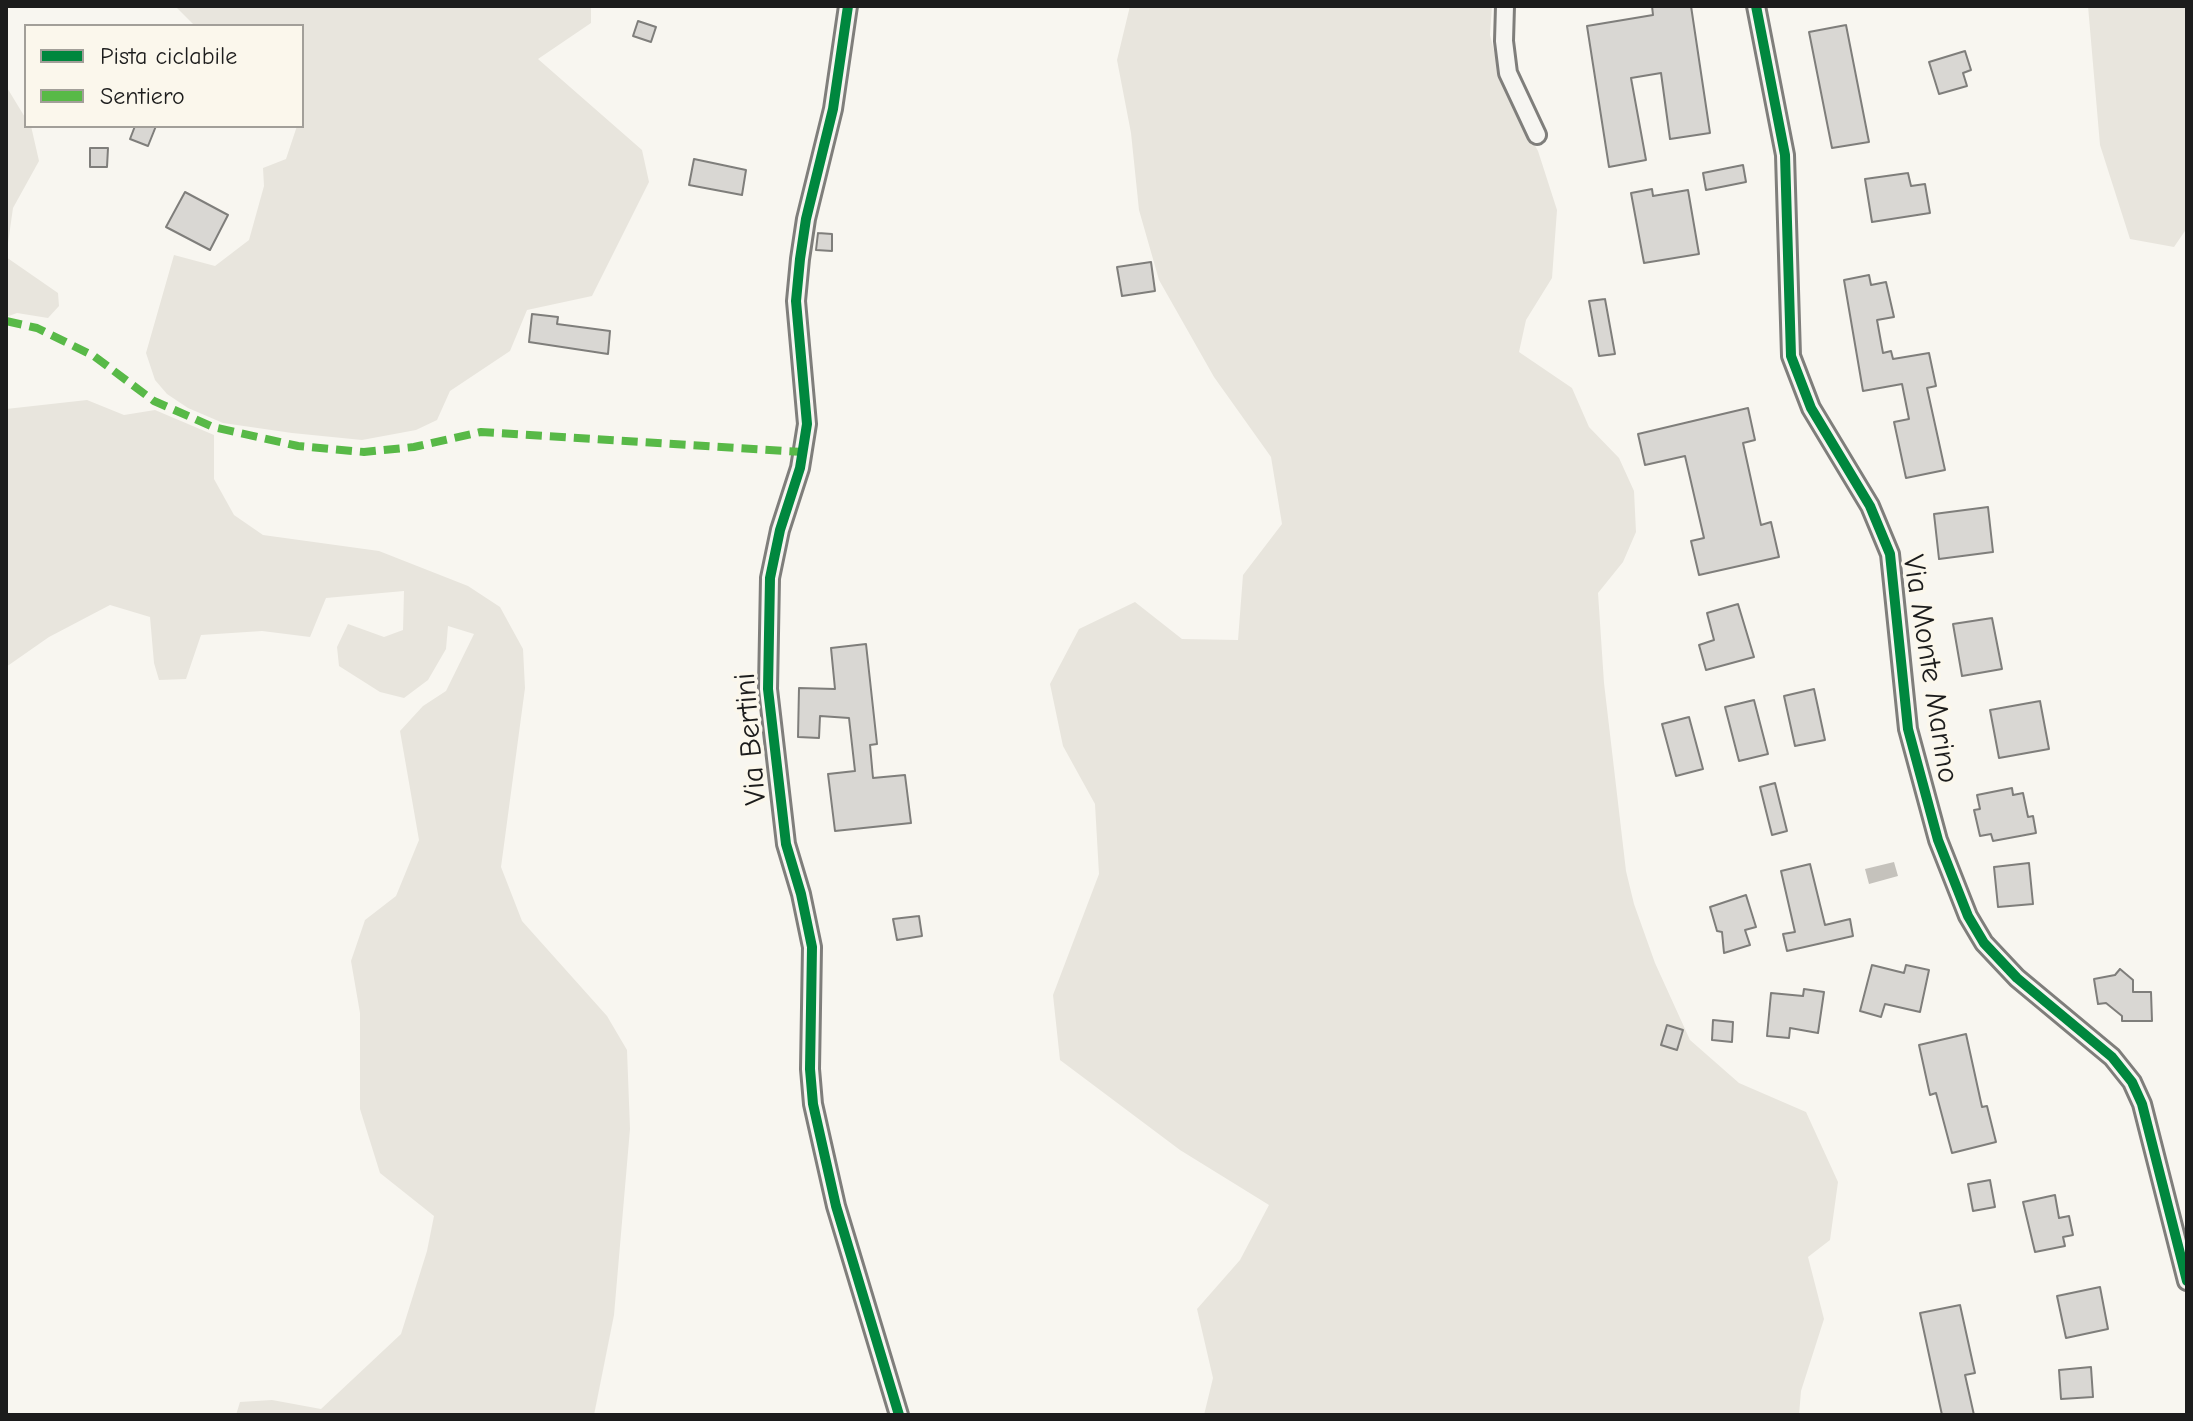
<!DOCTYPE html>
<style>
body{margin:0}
#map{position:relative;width:2193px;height:1421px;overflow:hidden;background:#f8f6f0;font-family:"Comic Neue",sans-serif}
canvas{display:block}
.frame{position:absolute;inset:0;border:8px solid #1c1c1c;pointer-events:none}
.legend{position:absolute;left:24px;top:24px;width:280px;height:104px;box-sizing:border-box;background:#fbf7ec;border:2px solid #a29f99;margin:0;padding:10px 14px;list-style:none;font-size:24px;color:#1c1c1c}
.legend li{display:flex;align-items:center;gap:16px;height:40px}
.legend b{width:40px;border:2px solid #a29f99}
</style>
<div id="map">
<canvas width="2193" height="1421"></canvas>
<div class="frame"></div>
<ul class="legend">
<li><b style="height:10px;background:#00873e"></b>Pista ciclabile</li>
<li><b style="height:10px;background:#58b947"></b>Sentiero</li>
</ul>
</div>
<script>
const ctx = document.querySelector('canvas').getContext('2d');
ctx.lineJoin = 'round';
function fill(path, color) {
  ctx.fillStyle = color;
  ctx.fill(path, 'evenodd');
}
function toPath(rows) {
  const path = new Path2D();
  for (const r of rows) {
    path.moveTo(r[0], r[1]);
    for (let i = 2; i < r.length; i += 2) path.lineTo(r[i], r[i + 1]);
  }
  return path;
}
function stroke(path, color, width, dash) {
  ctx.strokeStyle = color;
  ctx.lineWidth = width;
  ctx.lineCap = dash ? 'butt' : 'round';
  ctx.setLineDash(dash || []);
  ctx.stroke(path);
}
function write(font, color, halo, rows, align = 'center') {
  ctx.font = font + ' "Comic Neue",sans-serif';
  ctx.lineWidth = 7;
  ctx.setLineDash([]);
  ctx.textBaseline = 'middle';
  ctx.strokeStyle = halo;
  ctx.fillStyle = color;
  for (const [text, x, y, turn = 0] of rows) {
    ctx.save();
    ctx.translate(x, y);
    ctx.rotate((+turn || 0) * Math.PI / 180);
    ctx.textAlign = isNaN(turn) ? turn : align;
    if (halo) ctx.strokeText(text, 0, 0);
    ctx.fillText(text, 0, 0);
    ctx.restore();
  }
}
fill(toPath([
 [175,6,591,6,591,23,538,59,642,150,649,182,592,296,527,310,510,351,450,391,437,420,416,430,362,440,292,433,223,423,188,408,167,394,155,380,146,353,174,255,215,266,249,240,264,186,263,168,286,159,297,126,302,126,302,26,195,26],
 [1130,6,1492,6,1490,35,1498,67,1514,108,1538,151,1557,210,1552,278,1526,320,1519,352,1572,388,1589,427,1619,458,1634,491,1636,532,1623,562,1598,593,1604,683,1626,871,1634,904,1655,963,1690,1040,1739,1083,1806,1112,1838,1182,1830,1240,1808,1257,1824,1319,1801,1391,1799,1415,1204,1415,1213,1378,1197,1309,1240,1260,1269,1205,1180,1150,1060,1060,1053,995,1099,874,1095,804,1063,746,1050,684,1079,629,1135,602,1182,639,1238,640,1243,575,1282,524,1271,457,1214,377,1159,280,1139,210,1131,133,1117,60],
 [2088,6,2187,6,2187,228,2174,247,2130,239,2100,145],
 [6,86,26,119,26,126,31,126,39,161,13,208,6,257,58,293,59,306,48,318,17,313,6,317],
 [87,400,124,415,155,410,214,435,214,479,234,515,263,535,379,551,468,586,500,607,523,649,525,688,501,867,522,921,607,1016,627,1050,630,1129,614,1315,594,1415,236,1415,240,1402,272,1400,321,1409,401,1334,427,1251,434,1216,380,1173,360,1109,360,1013,351,961,365,920,396,896,419,840,400,731,423,706,446,691,474,634,448,626,446,649,428,680,404,698,380,692,339,666,337,647,348,624,384,637,403,630,404,591,326,598,310,637,262,631,201,635,186,679,159,680,154,663,150,617,110,605,49,637,6,667,6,409]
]), '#e8e5dd');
fill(toPath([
 [1894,862,1898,876,1869,884,1865,869]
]), '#c5c2bc');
const building = toPath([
 [1652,6,1691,6,1710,133,1670,139,1661,73,1631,78,1646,160,1609,167,1587,26,1653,15,1652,6],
 [638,21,656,27,651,42,633,36,638,21],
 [1846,25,1869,142,1832,148,1809,32,1846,25],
 [1965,51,1971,70,1963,73,1967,86,1939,94,1929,62,1965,51],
 [135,126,156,126,148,146,130,139,135,126],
 [90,148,108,148,107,167,90,167,90,148],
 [694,159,746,170,742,195,689,185,694,159],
 [1743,165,1746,182,1706,190,1703,173,1743,165],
 [1908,173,1911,186,1925,184,1930,213,1872,222,1865,179,1908,173],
 [1652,189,1653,196,1688,190,1699,254,1644,263,1631,193,1652,189],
 [185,192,228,215,210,250,166,227,185,192],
 [818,233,832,234,832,251,816,250,818,233],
 [1151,262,1155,291,1122,296,1117,267,1151,262],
 [1869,275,1871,285,1886,282,1894,317,1877,320,1883,353,1891,351,1893,359,1929,353,1936,386,1927,388,1945,470,1906,478,1894,422,1909,419,1902,384,1863,391,1844,280,1869,275],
 [1605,299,1615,354,1599,356,1589,301,1605,299],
 [532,314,558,317,557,324,610,331,608,354,529,342,532,314],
 [1748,408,1755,440,1743,443,1761,525,1771,522,1779,557,1699,575,1691,541,1704,538,1685,456,1645,465,1638,434,1748,408],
 [1988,507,1993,552,1939,559,1934,514,1988,507],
 [1738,604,1754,657,1706,670,1699,645,1714,640,1707,613,1738,604],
 [1992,618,2002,669,1962,676,1953,624,1992,618],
 [866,644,877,744,870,745,873,778,905,775,911,823,835,831,828,774,855,771,849,718,820,716,819,738,798,737,799,688,835,689,831,648,866,644],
 [1814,689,1825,740,1795,746,1784,696,1814,689],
 [1754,700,1768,754,1739,761,1725,707,1754,700],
 [2040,701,2049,749,1999,758,1990,710,2040,701],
 [1689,717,1703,769,1676,776,1662,724,1689,717],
 [1775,783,1787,831,1772,835,1760,787,1775,783],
 [2012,788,2013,795,2023,793,2028,817,2033,816,2036,833,1993,841,1991,834,1980,836,1974,810,1980,809,1977,795,2012,788],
 [2029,863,2033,904,1998,907,1994,867,2029,863],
 [1810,864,1825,925,1850,919,1853,936,1787,951,1783,934,1795,932,1781,871,1810,864],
 [1746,895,1756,927,1745,930,1750,945,1724,953,1722,932,1717,931,1710,907,1746,895],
 [919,916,922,936,897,940,893,919,919,916],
 [1872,965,1904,973,1906,965,1929,970,1920,1012,1885,1004,1881,1017,1860,1011,1872,965],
 [2120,969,2133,980,2133,992,2151,992,2152,1021,2122,1021,2122,1016,2106,1003,2098,1004,2094,979,2115,975,2120,969],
 [1804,989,1824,992,1818,1033,1790,1028,1789,1038,1767,1036,1771,993,1803,996,1804,989],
 [1713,1020,1733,1022,1732,1042,1712,1040,1713,1020],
 [1667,1025,1683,1030,1677,1050,1661,1045,1667,1025],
 [1966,1034,1982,1107,1987,1106,1996,1142,1952,1153,1936,1093,1930,1095,1919,1045,1966,1034],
 [1990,1180,1995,1207,1973,1211,1968,1184,1990,1180],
 [2055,1195,2059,1218,2069,1216,2073,1235,2063,1237,2065,1246,2035,1252,2023,1202,2055,1195],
 [2100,1287,2108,1329,2066,1338,2057,1296,2100,1287],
 [1960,1305,1975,1373,1965,1375,1974,1415,1942,1415,1920,1313,1960,1305],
 [2091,1367,2093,1397,2061,1399,2059,1370,2091,1367]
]);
fill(building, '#d9d7d3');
stroke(building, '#7f7e7b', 2);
const minor = toPath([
 [848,6,833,109,806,219,800,259,796,301,807,424,800,468,780,530,770,578,768,689,786,844,801,894,812,947,810,1069,813,1104,836,1206,899,1415],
 [1505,6,1504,41,1508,73,1537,135],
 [1756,6,1785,155,1791,356,1811,408,1870,506,1890,554,1908,729,1938,840,1968,916,1984,943,2017,978,2112,1057,2132,1082,2142,1104,2187,1281]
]);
stroke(minor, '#7f7e7b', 22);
stroke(minor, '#f6f5f1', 16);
stroke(toPath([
 [6,321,37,328,94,356,154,401,213,427,298,446,364,452,414,447,481,432,803,452]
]), '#58b947', 8, [16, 8]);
stroke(toPath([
 [848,6,833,109,806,219,800,259,796,301,807,424,800,468,780,530,770,578,768,689,786,844,801,894,812,947,810,1069,813,1104,836,1206,899,1415],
 [1756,6,1785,155,1791,356,1811,408,1870,506,1890,554,1908,729,1938,840,1968,916,1984,943,2017,978,2112,1057,2132,1082,2142,1104,2187,1281]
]), '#00873e', 10);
write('30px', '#1c1c1c', '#fbf7ec', [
 ["Via Monte Marino",1930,669,81],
 ["Via Bertini",751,739,-95]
]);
</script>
